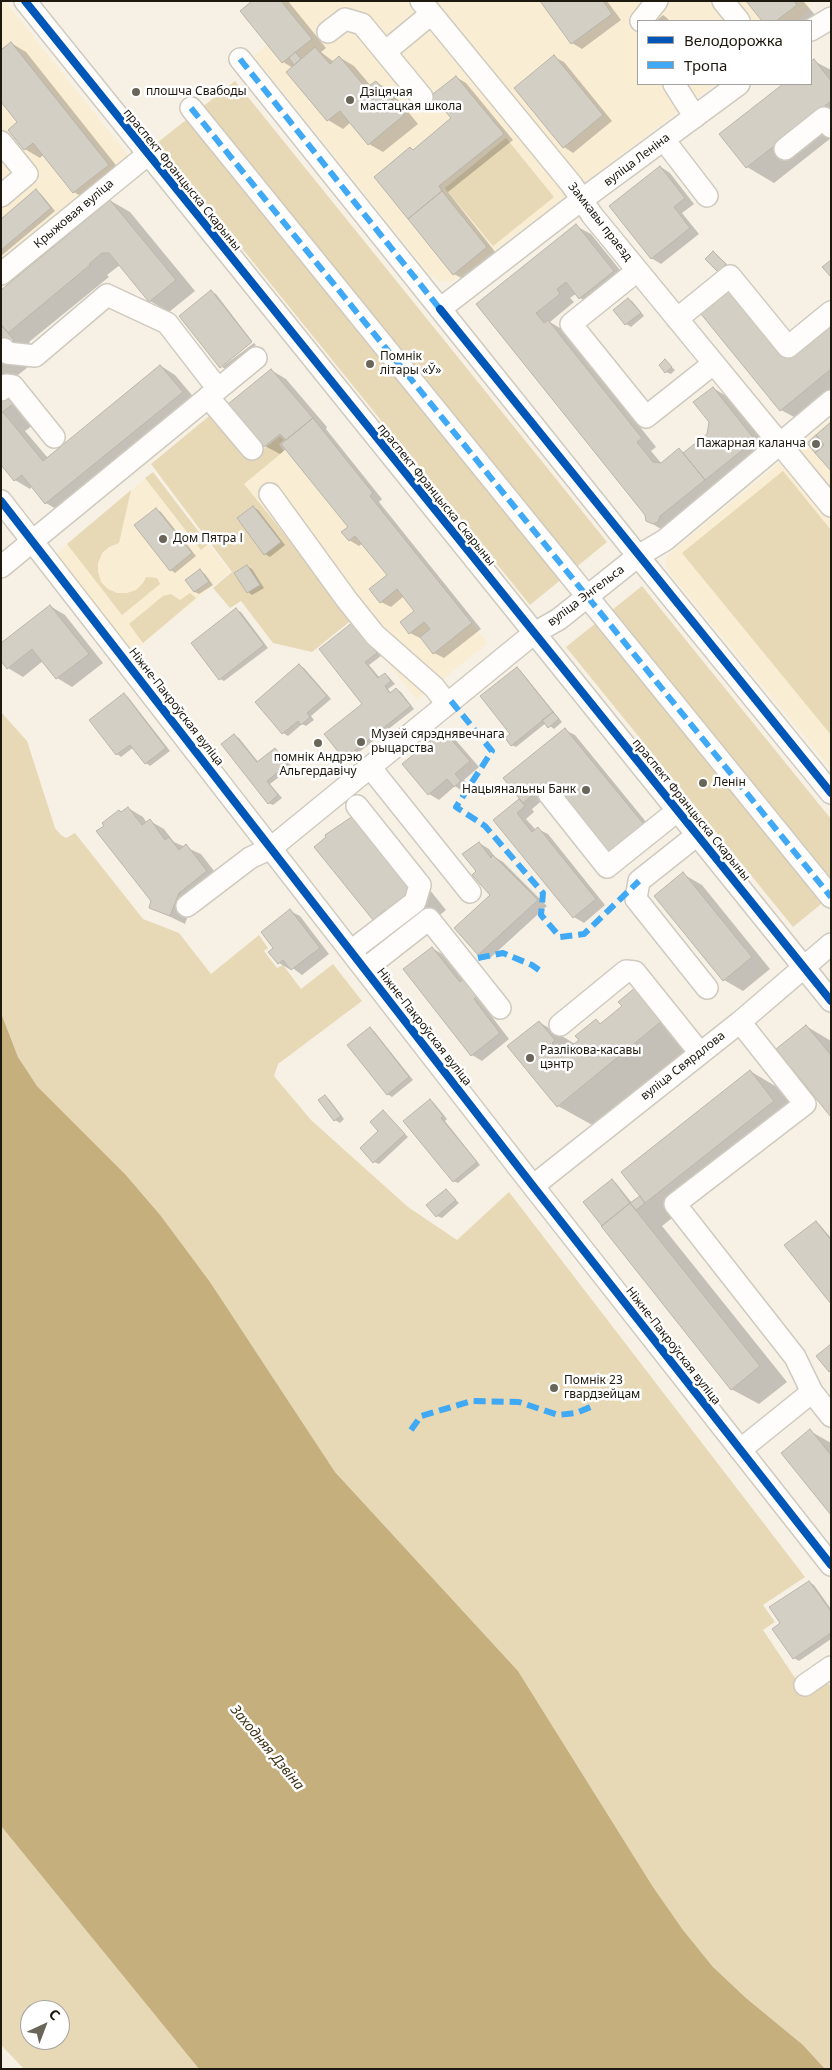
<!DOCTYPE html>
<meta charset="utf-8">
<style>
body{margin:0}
#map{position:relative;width:832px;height:2070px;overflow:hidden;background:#f7f1e5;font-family:"Noto Sans",sans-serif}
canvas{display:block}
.frame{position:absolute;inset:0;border:2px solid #1e190e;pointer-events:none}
.legend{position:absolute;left:637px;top:20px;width:175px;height:65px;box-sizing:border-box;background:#fff;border:1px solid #a5a39f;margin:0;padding:6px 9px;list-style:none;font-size:15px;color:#1e190e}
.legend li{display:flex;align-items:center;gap:10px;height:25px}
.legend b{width:25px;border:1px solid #a5a39f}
.north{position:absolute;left:20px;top:2000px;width:50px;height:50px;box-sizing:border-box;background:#fff;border:1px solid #a5a39f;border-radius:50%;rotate:43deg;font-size:14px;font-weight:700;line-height:20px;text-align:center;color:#1e190e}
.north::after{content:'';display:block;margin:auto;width:18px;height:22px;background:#6a6559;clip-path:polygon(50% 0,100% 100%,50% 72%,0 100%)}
</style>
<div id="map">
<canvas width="832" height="2070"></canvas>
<div class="frame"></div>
<ul class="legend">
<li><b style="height:6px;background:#0057b8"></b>Велодорожка</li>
<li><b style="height:6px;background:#3fa9f5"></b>Тропа</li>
</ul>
<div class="north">С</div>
</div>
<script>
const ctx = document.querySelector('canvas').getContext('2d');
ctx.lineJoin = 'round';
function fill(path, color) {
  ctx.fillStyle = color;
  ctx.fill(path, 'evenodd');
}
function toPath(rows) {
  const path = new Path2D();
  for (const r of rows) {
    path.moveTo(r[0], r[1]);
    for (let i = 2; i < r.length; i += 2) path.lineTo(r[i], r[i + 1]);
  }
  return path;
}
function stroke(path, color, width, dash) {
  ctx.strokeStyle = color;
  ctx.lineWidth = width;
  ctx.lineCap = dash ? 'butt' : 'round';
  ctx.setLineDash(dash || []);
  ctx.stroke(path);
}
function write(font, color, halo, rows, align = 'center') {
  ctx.font = font + ' "Noto Sans",sans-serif';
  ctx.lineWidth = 5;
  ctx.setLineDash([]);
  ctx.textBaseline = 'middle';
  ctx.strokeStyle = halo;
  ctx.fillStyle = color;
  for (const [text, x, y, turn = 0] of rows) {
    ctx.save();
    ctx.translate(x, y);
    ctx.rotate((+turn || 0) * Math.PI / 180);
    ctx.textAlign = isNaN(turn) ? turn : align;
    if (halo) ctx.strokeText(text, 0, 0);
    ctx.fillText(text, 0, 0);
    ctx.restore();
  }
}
fill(toPath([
 [1,1,5,1,128,155,127,160,1,264],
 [252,1,809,1,810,6,807,13,798,21,638,21,638,84,715,84,458,278,450,282,440,281,430,275,254,56,267,45,240,11],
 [313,418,373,493,370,496,488,643,417,700,353,619,212,510,285,450],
 [831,420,831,769,668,571,666,564,666,558,670,553],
 [153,472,230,572,131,653,55,555]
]), '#f9edd3');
fill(toPath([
 [235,81,607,542,530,605,157,143],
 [506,138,554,197,493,246,445,188],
 [214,412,252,458,280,436,284,440,279,444,284,451,244,484,353,619,312,652,273,643,241,601,230,608,213,588,232,572,151,464],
 [783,471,831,530,831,735,682,553],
 [153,472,208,544,201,550,145,478],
 [131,490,119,543,109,547,102,553,98,563,98,572,101,582,108,589,117,593,127,593,136,590,143,583,146,577,157,578,160,584,122,615,67,544],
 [642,586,831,819,831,896,793,927,566,647],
 [190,593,196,598,143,643,129,624,163,596,171,594,180,600],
 [1,712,27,741,55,828,61,835,66,838,75,833,143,919,179,933,211,974,259,935,268,948,264,951,277,968,283,965,301,989,333,964,362,1001,278,1064,274,1076,311,1120,408,1207,457,1240,509,1192,805,1577,763,1605,775,1622,763,1630,807,1696,827,1682,831,1687,831,2069,825,2069,803,2045,746,1998,713,1967,683,1930,653,1887,518,1671,335,1472,210,1282,161,1216,125,1174,37,1086,18,1057,1,1013],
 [1,1826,49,1885,199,2069,24,2069,1,2045],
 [30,2010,60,2010,60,2040,30,2040]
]), '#e7d8b6');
fill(toPath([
 [1,1013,18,1057,37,1086,125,1174,161,1216,210,1282,335,1472,518,1671,653,1887,683,1930,713,1967,746,1998,803,2045,825,2069,199,2069,1,1826]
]), '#c4af7d');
fill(toPath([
 [254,1,288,1,326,48,321,52,334,62,339,57,354,66,371,86,376,82,391,91,418,124,383,152,369,144,351,122,343,129,328,120,288,72,293,68,283,62],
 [541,1,607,1,621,20,582,49,572,43],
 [747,1,803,1,816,16,810,21,763,21],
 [663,15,667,18,670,21,656,21],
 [11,43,26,52,123,174,89,201,74,192,44,154,40,158,25,149,19,122,1,100,1,49],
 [554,57,564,62,612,121,573,153,564,147],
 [814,61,831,70,831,138,774,183,747,167,721,134,785,84,811,84,811,63],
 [456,77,466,83,513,140,448,192,496,253,463,279,454,274,414,150,453,118,448,113,439,107],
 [661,167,670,173,694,204,682,213,699,234,661,264,651,258],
 [36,191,41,194,55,211,1,256,1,220],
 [111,201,130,212,195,291,169,312,150,301,120,265,107,275,109,277,29,342,41,357,14,378,40,420,25,431,48,458,161,366,175,375,197,401,61,512,46,503,32,486,30,489,15,480,1,463,1,291],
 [576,226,591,234,628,280,595,306,580,298,577,293,570,298,574,302,550,322,563,330,656,447,651,451,662,464,679,450,685,453,708,435,713,388,728,397,769,449,666,532,651,523,646,514,478,304],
 [714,252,730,267,723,274,719,271],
 [211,292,216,294,252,341,220,365],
 [629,299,633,302,644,316,631,327,626,324,615,310],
 [703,314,791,358,831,326,831,390,796,418,781,410],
 [254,343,256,345,225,369,222,367],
 [665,361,675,370,671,374,666,372],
 [271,370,286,379,327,427,326,429,382,499,379,502,481,629,444,658,434,653,422,637,420,638,410,633,416,611,404,596,391,607,381,602,389,576,363,543,359,546,349,540,350,527,286,449,280,454,265,446],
 [253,507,258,510,285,545,270,557,265,554,239,518],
 [156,509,161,512,196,556,175,573,171,570],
 [247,566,252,569,264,588,252,595,248,592],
 [200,571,205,574,213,585,199,594,195,592,187,580],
 [50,606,65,615,103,663,72,687,57,678,43,661,23,677,8,668],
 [236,610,241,612,268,648,224,681,220,679],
 [357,626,381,656,369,665,380,678,385,674,389,677,395,684,388,689,391,693,396,689,401,692,414,709,349,760,345,758,364,704],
 [299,665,304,668,331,699,311,716,314,720,306,726,302,724,288,736,283,733,257,702],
 [517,668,521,671,562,722,554,729,546,723,516,747,511,745],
 [124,695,128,697,170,751,150,766,146,763,134,747,121,757,117,754],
 [565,730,575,735,656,834,557,788,532,809,534,812,526,819,536,830,538,829,548,834,605,905,584,923,574,917,495,820,521,799],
 [444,731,453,737,479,767,464,780,470,787,464,792,455,786,439,800,429,794,404,764],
 [234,735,239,738,259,763,275,750,280,752,292,767,270,784,282,798,273,805,268,803],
 [128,808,143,817,147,823,150,821,164,829,174,842,201,854,221,880,193,901,185,924,150,907,152,901,122,813],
 [388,838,446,910,409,940,374,919],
 [479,843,489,849,495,857,503,862,547,906,489,959,479,954,492,895,477,871],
 [683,874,702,885,770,969,743,991,724,980],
 [290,911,300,916,329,954,302,975,291,967,289,969,279,963,275,948],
 [432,948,442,954,463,980,488,1000,483,1005,509,1039,482,1061,472,1055],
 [636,989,698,1041,594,1126,558,1106,539,1022,575,1044,596,1021,602,1024,624,1007],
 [806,1026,831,1041,831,1115],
 [370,1029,374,1031,413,1080,392,1097,387,1094],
 [750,1071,777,1087,801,1117,662,1226,787,1382,759,1404,731,1389,612,1180,616,1183,632,1203,642,1196],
 [325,1097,329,1099,344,1119,340,1123,335,1120,320,1101],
 [430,1100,434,1103,447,1119,445,1121,480,1165,458,1183,453,1181],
 [383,1112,408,1137,379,1164,374,1162],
 [446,1190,459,1203,442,1218,437,1216],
 [816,1222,820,1225,831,1238,831,1302],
 [810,1431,831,1443,831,1513],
 [809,1582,814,1585,831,1609,831,1639,799,1661,794,1658,782,1623]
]), '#0003');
const building = toPath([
 [252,1,281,1,312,39,282,63,240,11,252,1],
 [540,1,603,1,612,14,571,44,540,1],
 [746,1,794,1,797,5,776,21,762,21,746,1],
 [11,42,109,165,73,193,33,143,24,150,8,130,17,122,1,102,1,50,11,42],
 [315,47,330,64,339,56,366,88,376,81,404,115,368,145,340,111,327,121,286,72,315,47],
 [295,52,301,59,294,65,289,58,295,52],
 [554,55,603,115,563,148,514,88,554,55],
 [814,59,831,81,831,101,746,168,719,134,783,84,811,84,811,61,814,59],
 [456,76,504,134,439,186,442,191,408,219,374,177,410,147,413,150,451,118,441,106,438,108,429,97,456,76],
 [660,166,685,198,674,207,690,228,651,259,609,206,660,166],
 [36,189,51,208,1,250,1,219,36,189],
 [442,191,487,247,453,275,408,219,442,191],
 [110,200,176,280,149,302,109,253,102,253,89,264,90,265,8,333,1,324,1,290,110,200],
 [576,224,614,271,579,299,566,282,557,289,560,294,536,313,544,323,548,320,642,438,637,442,653,462,661,463,679,448,705,480,660,516,658,522,653,524,646,521,645,515,476,304,576,224],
 [713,251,726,264,718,272,705,259,713,251],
 [831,260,831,277,822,267,831,260],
 [211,290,252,342,220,368,179,316,211,290],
 [729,291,783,357,790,357,831,324,831,369,780,411,701,314,729,291],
 [628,298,641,313,625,325,613,310,628,298],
 [1,325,14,340,1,351,1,325],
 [665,359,672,367,665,373,659,365,665,359],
 [160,365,183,392,45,504,22,475,14,481,1,465,1,414,3,412,43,461,160,365],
 [271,369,313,418,286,440,280,434,264,447,228,404,271,369],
 [713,387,755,440,705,480,683,453,707,434,709,422,693,402,713,387],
 [1,389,13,404,1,413,1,389],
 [313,418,373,493,370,496,472,623,433,654,420,637,430,629,424,622,409,634,400,622,414,611,397,589,380,603,369,589,387,575,355,536,349,541,341,532,348,527,281,444,313,418],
 [831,422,831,471,815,453,824,445,816,435,831,422],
 [816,435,824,445,815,453,807,443,816,435],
 [253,506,281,542,264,555,237,518,253,506],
 [156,508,192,553,170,571,134,525,156,508],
 [247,565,260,585,247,593,234,573,247,565],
 [200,569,209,582,194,592,185,580,200,569],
 [50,605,89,654,56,679,32,649,7,669,1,661,1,643,50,605],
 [236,608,264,645,219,680,191,643,236,608],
 [353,622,377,653,365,662,378,678,385,673,391,681,385,686,390,693,396,688,411,706,344,759,324,734,362,704,319,649,353,622],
 [299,664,327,696,307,713,310,717,301,725,298,721,282,734,255,702,299,664],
 [517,667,553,712,511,746,505,738,510,734,480,696,517,667],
 [124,693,166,748,145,764,130,745,116,755,89,720,124,693],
 [553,712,559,719,548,728,542,720,553,712],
 [565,728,647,828,611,857,550,781,523,803,503,778,565,728],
 [443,730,470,761,455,774,461,781,454,787,447,779,428,795,402,764,443,730],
 [234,734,257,762,275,748,288,764,267,781,278,795,268,804,221,744,234,734],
 [519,799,525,806,517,813,532,832,538,827,596,899,573,918,493,820,519,799],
 [128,807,142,825,150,819,165,840,169,837,179,850,186,844,207,871,179,893,170,916,149,908,151,901,96,831,104,826,102,823,119,810,121,812,128,807],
 [353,816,412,889,386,912,385,910,373,920,314,847,326,837,325,835,353,816],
 [479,842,491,858,493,855,538,900,478,955,454,928,490,895,472,875,476,871,462,854,479,842],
 [683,872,752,957,723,981,654,896,683,872],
 [290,909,320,948,291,970,283,960,278,964,268,952,273,948,261,932,290,909],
 [432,947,460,982,466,977,479,994,474,999,500,1033,471,1056,403,969,432,947],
 [636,987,663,1020,557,1107,507,1046,539,1021,555,1040,552,1043,561,1054,579,1040,575,1036,596,1019,600,1024,622,1006,618,1002,636,987],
 [806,1025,831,1055,831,1117,776,1049,806,1025],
 [370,1027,409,1077,387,1095,347,1045,370,1027],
 [750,1070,774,1101,645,1203,621,1172,750,1070],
 [325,1095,341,1116,334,1121,318,1100,325,1095],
 [430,1099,443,1116,441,1118,477,1162,453,1182,403,1121,430,1099],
 [383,1110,405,1134,373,1163,360,1148,378,1131,370,1122,383,1110],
 [612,1179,630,1203,602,1226,583,1202,612,1179],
 [446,1189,456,1200,436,1217,426,1205,446,1189],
 [640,1196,645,1203,636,1210,630,1203,640,1196],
 [630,1203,760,1366,731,1390,601,1226,630,1203],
 [816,1221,831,1240,831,1304,784,1245,816,1221],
 [831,1344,831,1370,829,1372,816,1356,831,1344],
 [810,1429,831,1455,831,1515,781,1453,810,1429],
 [809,1581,831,1611,831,1633,793,1659,772,1629,780,1623,769,1607,809,1581]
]);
fill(building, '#d4cfc5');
stroke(building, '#bab5ab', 1);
const minor = toPath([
 [25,1,831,1001],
 [421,1,572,185,592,215,831,506],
 [723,1,739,21],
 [641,21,657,1],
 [811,30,831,18],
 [328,32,345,19,362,24,422,97],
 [385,52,431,14],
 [240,59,638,556,831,793],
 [674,84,695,117],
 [191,108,831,897],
 [664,140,707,196],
 [1,142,27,174,1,196],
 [785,149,824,118,831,127],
 [637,271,571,324,646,417,713,364],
 [1,274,147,155],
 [440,309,568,210,739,84],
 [677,319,730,276,788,347,831,312],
 [4,349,7,353,35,356,107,295,167,323,218,389],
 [1,390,6,385,13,386,54,437],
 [208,397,252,449],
 [270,494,347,600,375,635,434,687,447,704],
 [1,501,533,1186,831,1565],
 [1,567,256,358],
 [370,767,470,892],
 [549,794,607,867,677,811],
 [697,835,639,881,636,899,707,988],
 [187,906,250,858,271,848,533,634,559,619,638,556,665,540,831,401],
 [351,951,415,902,420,885,357,806],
 [365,969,429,919,500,1008],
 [740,1022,805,1104,675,1204,795,1357,812,1392,831,1416],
 [560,1025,626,971,635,972,700,1053],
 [533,1186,740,1022,831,944],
 [740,1450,812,1392],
 [805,1685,831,1667]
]);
stroke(minor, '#cfcabf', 24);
stroke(minor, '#fefdfb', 21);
stroke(toPath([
 [240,59,440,309],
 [191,108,831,897],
 [451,701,492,751,456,807,485,826,543,893,541,915,560,937,584,934,639,881],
 [478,958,503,953,532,965,539,970],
 [411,1430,421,1416,472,1401,519,1402,558,1415,576,1413,593,1406]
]), '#3fa9f5', 6, [12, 6]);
stroke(toPath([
 [25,1,831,1001],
 [440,309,831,793],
 [1,501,533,1186,831,1565]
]), '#0057b8', 8);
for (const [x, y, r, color] of [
 [136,92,5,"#6a6559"],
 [350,100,5,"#6a6559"],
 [370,364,5,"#6a6559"],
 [816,444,5,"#6a6559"],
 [163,539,5,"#6a6559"],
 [361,742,5,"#6a6559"],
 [318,743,5,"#6a6559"],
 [703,783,5,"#6a6559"],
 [586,790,5,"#6a6559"],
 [530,1058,5,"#6a6559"],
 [554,1388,5,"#6a6559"]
]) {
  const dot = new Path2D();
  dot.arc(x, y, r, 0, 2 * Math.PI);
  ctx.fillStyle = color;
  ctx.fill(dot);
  stroke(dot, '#fff', 2);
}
write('12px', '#1e190e', '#fff', [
 ["плошча Свабоды",146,92],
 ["Дзіцячая",360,93],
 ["мастацкая школа",360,107],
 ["Помнік",380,357],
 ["літары «Ў»",380,371],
 ["Пажарная каланча",806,444,"right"],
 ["Дом Пятра І",173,539],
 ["Музей сярэднявечнага",371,735],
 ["рыцарства",371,749],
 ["помнік Андрэю",318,758,"center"],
 ["Альгердавічу",318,772,"center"],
 ["Ленін",713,783],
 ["Нацыянальны Банк",576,790,"right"],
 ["Разлікова-касавы",540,1051],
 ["цэнтр",540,1065],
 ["Помнік 23",564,1381],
 ["гвардзейцам",564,1395]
], 'left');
write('12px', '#1e190e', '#fff', [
 ["вуліца Леніна",637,160,-37],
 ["праспект Францыска Скарыны",182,180,51],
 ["Крыжовая вуліца",74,214,-40],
 ["Замкавы праезд",600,222,52],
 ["праспект Францыска Скарыны",436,495,51],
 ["вуліца Энгельса",586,596,-37],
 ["Ніжне-Пакроўская вуліца",176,707,52],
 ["праспект Францыска Скарыны",691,810,51],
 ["Ніжне-Пакроўская вуліца",424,1027,52],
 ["вуліца Свярдлова",683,1066,-38],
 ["Ніжне-Пакроўская вуліца",673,1346,52]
]);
write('italic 14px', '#403416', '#fff', [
 ["Заходняя Дзвіна",267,1748,50]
]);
</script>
